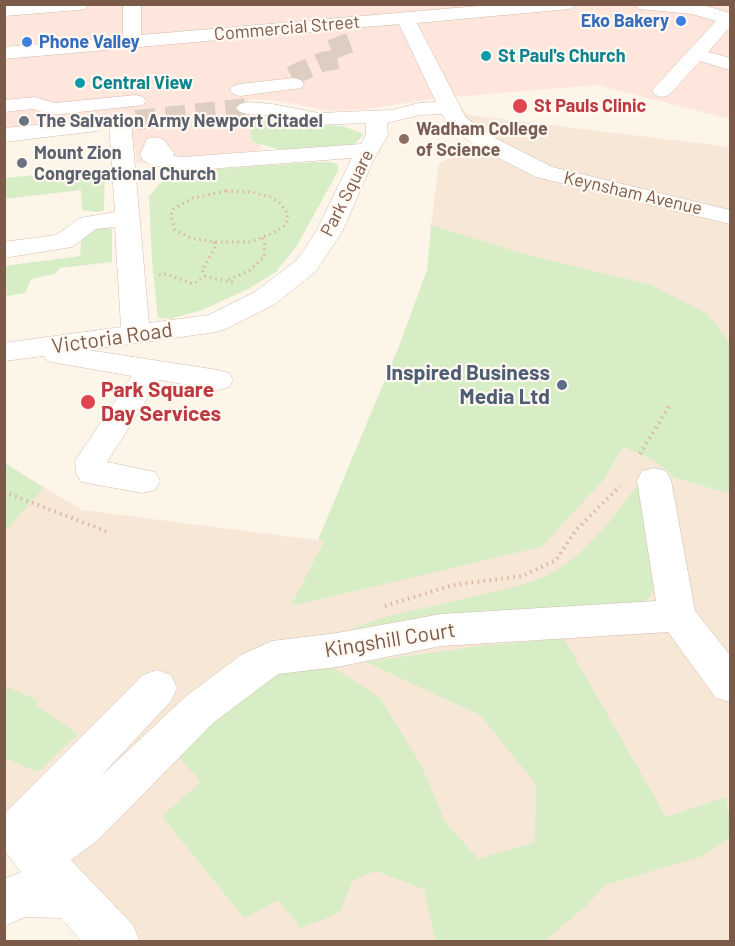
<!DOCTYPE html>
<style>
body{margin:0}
#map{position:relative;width:735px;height:946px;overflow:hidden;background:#fef5e9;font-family:Barlow,sans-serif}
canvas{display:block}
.frame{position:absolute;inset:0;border:6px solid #7b5a4a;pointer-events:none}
</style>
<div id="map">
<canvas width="735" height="946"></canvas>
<div class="frame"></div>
</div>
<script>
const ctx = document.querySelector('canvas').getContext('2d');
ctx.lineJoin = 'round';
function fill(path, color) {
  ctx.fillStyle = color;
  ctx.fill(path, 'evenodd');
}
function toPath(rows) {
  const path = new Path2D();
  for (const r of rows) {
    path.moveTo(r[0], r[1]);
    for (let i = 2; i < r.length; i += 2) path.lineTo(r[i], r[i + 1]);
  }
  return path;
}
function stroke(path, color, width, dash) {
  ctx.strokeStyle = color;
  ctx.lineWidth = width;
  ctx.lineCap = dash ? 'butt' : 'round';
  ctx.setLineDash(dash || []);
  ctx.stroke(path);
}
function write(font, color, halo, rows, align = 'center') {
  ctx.font = font + ' Barlow,sans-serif';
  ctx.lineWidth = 4.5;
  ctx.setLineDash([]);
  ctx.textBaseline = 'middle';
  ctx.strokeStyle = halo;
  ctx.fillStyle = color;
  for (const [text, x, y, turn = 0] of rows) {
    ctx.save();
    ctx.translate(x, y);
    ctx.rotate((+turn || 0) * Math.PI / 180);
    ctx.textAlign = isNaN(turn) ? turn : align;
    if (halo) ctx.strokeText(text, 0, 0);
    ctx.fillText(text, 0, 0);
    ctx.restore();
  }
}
fill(toPath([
 [454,99,468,115,730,147,730,343,708,314,431,225,439,163,486,143,458,122],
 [623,447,654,460,675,478,730,494,730,941,116,941,5,823,4,463,82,510,324,541,292,606,605,478]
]), '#f6e7d7');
fill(toPath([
 [4,5,730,5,730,119,596,85,431,99,361,110,329,111,280,101,248,99,261,150,137,163,129,114,5,129]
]), '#ffe6dc');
fill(toPath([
 [248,116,300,124,342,126,364,134,352,147,296,150,278,149,252,142],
 [316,162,331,162,338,165,338,171,298,244,276,272,248,289,202,310,170,319,158,318,152,262,149,196,165,178,178,172],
 [105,168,104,211,96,212,82,210,81,190,5,199,5,178],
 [431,225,524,254,648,284,708,314,730,343,730,494,675,478,654,460,623,447,605,478,541,547,291,606,324,541,318,540,399,346,427,270],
 [108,227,112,230,112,262,60,268,55,274,31,279,25,293,7,296,4,266,80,256,82,234,96,228],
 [5,463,44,488,5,531,5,462],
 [643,478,655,588,643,606,351,629,385,617,515,587,548,576,575,558,608,524],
 [564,639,666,817,726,797,730,819,730,837,703,856,605,885,585,907,544,941,436,942,424,889,376,871,353,880,339,913,300,928,279,900,244,918,162,816,201,782,168,745,278,663,326,663,380,698,421,765,445,822,478,859,535,842,536,784,480,715,366,662,487,645],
 [5,686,39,701,35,705,78,734,38,772,5,758]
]), '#d7edc6');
stroke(toPath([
 [291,76,322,62,345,58,334,30],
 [136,120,247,108]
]), '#ddcec1', 20, [20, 10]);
const minor = toPath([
 [18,4,87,4,88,5,85,9,79,10,4,16,4,6,18,4],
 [123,4,141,4,141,35,502,4,578,4,570,9,417,23,466,118,495,138,552,167,730,210,730,224,536,177,479,148,450,127,442,114,420,115,387,123,388,135,374,159,342,232,315,272,275,304,226,329,216,332,88,350,218,370,229,373,233,380,229,387,218,390,159,380,107,462,155,472,160,481,155,490,143,493,81,482,76,473,75,461,132,376,57,363,47,361,44,356,4,361,4,343,121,327,115,227,96,229,72,247,4,258,4,242,56,235,80,218,115,212,109,122,112,117,120,116,128,117,131,122,149,323,209,315,255,292,297,260,316,232,352,158,182,171,151,165,143,160,140,155,147,139,155,137,163,139,174,153,173,156,182,157,361,144,366,135,366,123,318,125,272,116,247,114,240,112,236,108,240,104,247,102,272,104,318,113,392,110,419,103,436,102,399,24,4,59,4,47,123,37,123,4],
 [632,4,699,4,730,13,730,27,708,52,730,58,730,70,700,61,669,95,662,97,655,95,652,91,655,87,716,21,692,14,640,9,632,4],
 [294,78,301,80,304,84,301,88,240,96,233,94,230,90,233,86,240,84,294,78],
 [136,95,143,97,146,101,143,105,52,115,33,109,4,112,4,100,35,97,54,103,136,95],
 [89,120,97,121,100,126,97,131,4,142,4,128,89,120],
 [654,468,666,471,671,480,695,611,730,655,730,702,716,698,668,632,441,646,337,667,278,674,213,723,98,840,71,860,133,925,140,942,82,942,61,918,25,917,4,926,4,879,21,872,4,850,4,814,143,675,157,670,171,675,177,688,171,701,101,776,185,697,241,655,272,641,337,633,441,614,656,601,637,480,642,471,654,468]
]);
stroke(minor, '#d2bcad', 1);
stroke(toPath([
 [226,191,251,192,270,197,280,203,288,214,286,225,271,234,249,242,214,242,191,238,175,230,171,216,173,209,193,198,226,191],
 [214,242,216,246,202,270,205,276,235,283],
 [159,275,166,274,193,284,205,276],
 [229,280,250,270,264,257,265,245,262,237]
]), '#dbb6a1', 3, [1.5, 4]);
stroke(toPath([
 [640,454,671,403],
 [4,492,108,532],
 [385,606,453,585,522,576,556,560,576,530,620,486]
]), '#dbb6a1', 4, [1.5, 4.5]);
fill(minor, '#fff');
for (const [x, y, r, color] of [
 [681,21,6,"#3f7fe0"],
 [27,42,6,"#3f7fe0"],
 [486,56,6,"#0f9aa8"],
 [80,83,6,"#0f9aa8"],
 [520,106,8,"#e0444e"],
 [24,121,6,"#6b7280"],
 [404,139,6,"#8d6e63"],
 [22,163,6,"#6b7280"],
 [562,385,6,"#5c6f8a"],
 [88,402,8,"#e0444e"]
]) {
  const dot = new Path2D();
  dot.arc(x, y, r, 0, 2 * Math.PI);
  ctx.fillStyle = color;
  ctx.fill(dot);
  stroke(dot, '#fff9f1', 2);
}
write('bold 18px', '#366cbe', '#fff9f1', [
 ["Eko Bakery",669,21],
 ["Phone Valley",39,42,"left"]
], 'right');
write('18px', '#7b5a4a', '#fff9f1', [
 ["Commercial Street",287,28,-5],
 ["Park Square",347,193,-63],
 ["Keynsham Avenue",633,193,13]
]);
write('bold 18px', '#0d838f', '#fff9f1', [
 ["St Paul's Church",498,56],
 ["Central View",92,83]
], 'left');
write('bold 18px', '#be3a42', '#fff9f1', [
 ["St Pauls Clinic",534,106]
], 'left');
write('bold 18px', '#5b616d', '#fff9f1', [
 ["The Salvation Army Newport Citadel",36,121],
 ["Mount Zion",34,153],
 ["Congregational Church",34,174]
], 'left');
write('bold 18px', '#785e54', '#fff9f1', [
 ["Wadham College",416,129],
 ["of Science",416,150]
], 'left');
write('21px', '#7b5a4a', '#fff9f1', [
 ["Victoria Road",112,338,-8],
 ["Kingshill Court",390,640,-9]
]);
write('bold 21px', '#4e5e75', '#fff9f1', [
 ["Inspired Business",550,373],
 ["Media Ltd",550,397]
], 'right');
write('bold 21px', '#be3a42', '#fff9f1', [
 ["Park Square",101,390],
 ["Day Services",101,414]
], 'left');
</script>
